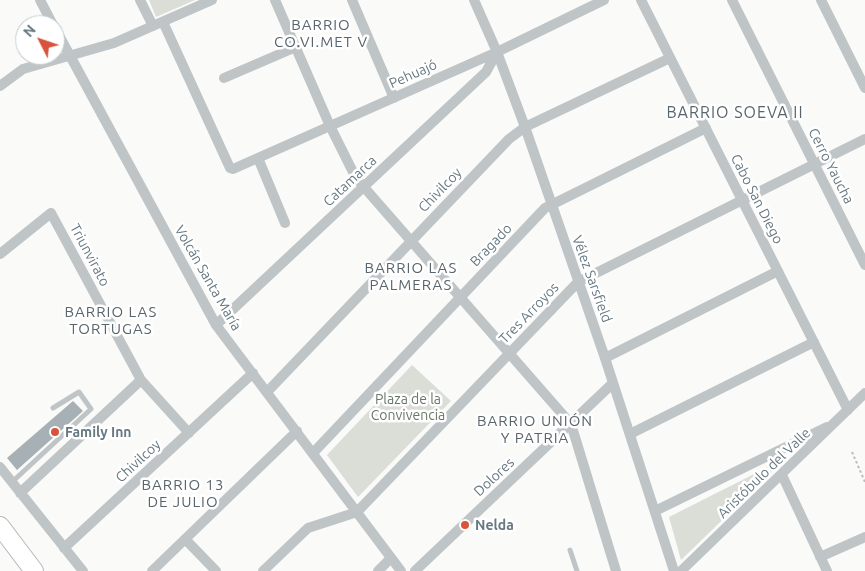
<!DOCTYPE html>
<meta charset="utf-8">
<style>
body{margin:0}
#map{position:relative;width:865px;height:571px;overflow:hidden;background:#fafaf8;font-family:Ubuntu,sans-serif}
canvas{display:block}
.north{position:absolute;left:15px;top:15px;width:50px;height:50px;box-sizing:border-box;background:#fff;border:1px solid #c2c9cd;border-radius:50%;rotate:311deg;font-size:14px;font-weight:700;line-height:20px;text-align:center;color:#667881}
.north::after{content:'';display:block;margin:auto;width:18px;height:22px;background:#d7533b;clip-path:polygon(50% 0,100% 100%,50% 72%,0 100%)}
</style>
<div id="map">
<canvas width="865" height="571"></canvas>
<div class="north">N</div>
</div>
<script>
const ctx = document.querySelector('canvas').getContext('2d');
ctx.lineJoin = 'round';
function fill(path, color) {
  ctx.fillStyle = color;
  ctx.fill(path, 'evenodd');
}
function toPath(rows) {
  const path = new Path2D();
  for (const r of rows) {
    path.moveTo(r[0], r[1]);
    for (let i = 2; i < r.length; i += 2) path.lineTo(r[i], r[i + 1]);
  }
  return path;
}
function stroke(path, color, width, dash) {
  ctx.strokeStyle = color;
  ctx.lineWidth = width;
  ctx.lineCap = dash ? 'butt' : 'round';
  ctx.setLineDash(dash || []);
  ctx.stroke(path);
}
function write(font, color, halo, rows, align = 'center') {
  ctx.font = font + ' Ubuntu,sans-serif';
  ctx.lineWidth = 5;
  ctx.setLineDash([]);
  ctx.textBaseline = 'middle';
  ctx.strokeStyle = halo;
  ctx.fillStyle = color;
  for (const [text, x, y, turn = 0] of rows) {
    ctx.save();
    ctx.translate(x, y);
    ctx.rotate((+turn || 0) * Math.PI / 180);
    ctx.textAlign = isNaN(turn) ? turn : align;
    if (halo) ctx.strokeText(text, 0, 0);
    ctx.fillText(text, 0, 0);
    ctx.restore();
  }
}
fill(toPath([
 [149,0,195,0,156,17],
 [412,365,451,401,358,497,327,455],
 [774,464,776,468,681,560,669,517]
]), '#daded7');
fill(toPath([
 [73,401,83,411,17,470,7,458]
]), '#a6b0b5');
const highway = toPath([
 [0,526,34,571]
]);
stroke(highway, '#b3b8bb', 20);
stroke(toPath([
 [852,452,865,482]
]), '#babec0', 2, [2.5, 2.5]);
stroke(toPath([
 [12,482,91,409,79,392,53,408],
 [570,550,577,571]
]), '#bfc4c7', 5);
stroke(toPath([
 [40,0,53,25],
 [140,0,153,26],
 [275,0,330,126,356,178,571,424,616,571],
 [352,0,394,98],
 [474,0,497,52,525,127,605,358,674,571],
 [641,0,848,410],
 [732,0,865,265],
 [821,0,865,88],
 [163,22,230,168,233,169,497,52,604,0],
 [55,28,216,325,401,571],
 [224,78,296,47],
 [0,86,23,69,114,43,212,0],
 [258,158,285,223],
 [0,254,51,213,141,380,189,433],
 [216,325,486,72,497,52],
 [605,358,778,271],
 [267,392,509,139,525,127,670,58],
 [630,434,814,342],
 [313,453,545,208,706,128],
 [0,467,83,571],
 [782,475,827,571],
 [20,493,141,380],
 [655,511,827,427],
 [185,539,216,571],
 [64,548,253,373],
 [820,557,865,537],
 [152,571,297,431],
 [263,571,308,528,357,512,578,282,865,139],
 [378,571,391,558],
 [415,571,613,383],
 [681,571,865,393]
]), '#bfc4c7', 10);
stroke(highway, '#fff', 18);
for (const [x, y, r, color] of [
 [55,432,5,"#d7533b"],
 [465,525,5,"#d7533b"]
]) {
  const dot = new Path2D();
  dot.arc(x, y, r, 0, 2 * Math.PI);
  ctx.fillStyle = color;
  ctx.fill(dot);
  stroke(dot, '#fff', 2);
}
write('14px', '#667881', '#fff', [
 ["Pehuajó",413,74,-24],
 ["Cerro Yaucha",831,166,63],
 ["Catamarca",350,181,-43],
 ["Chivilcoy",440,190,-46],
 ["Cabo San Diego",757,199,63],
 ["Bragado",491,245,-46],
 ["Triunvirato",90,255,62],
 ["Volcán Santa María",208,278,60],
 ["Vélez Sarsfield",592,279,70],
 ["Tres Arroyos",529,313,-46],
 ["Chivilcoy",138,461,-43],
 ["Aristóbulo del Valle",764,473,-44],
 ["Dolores",494,477,-43]
]);
write('14px', '#6a7966', '#fff', [
 ["Plaza de la",408,399],
 ["Convivencia",408,415]
]);
write('bold 14px', '#667881', '#fff', [
 ["Family Inn",65,432],
 ["Nelda",475,525]
], 'left');
ctx.letterSpacing = '1px';
write('15px', '#59656c', '#fff', [
 ["BARRIO",321,25],
 ["CO.VI.MET V",321,42],
 ["BARRIO LAS",411,268],
 ["PALMERAS",411,285],
 ["BARRIO LAS",111,312],
 ["TORTUGAS",111,329],
 ["BARRIO UNIÓN",535,421],
 ["Y PATRIA",535,438],
 ["BARRIO 13",183,485],
 ["DE JULIO",183,502]
]);
ctx.letterSpacing = '0px';
ctx.letterSpacing = '1px';
write('16px', '#59656c', '#fff', [
 ["BARRIO SOEVA II",735,113]
]);
ctx.letterSpacing = '0px';
</script>
